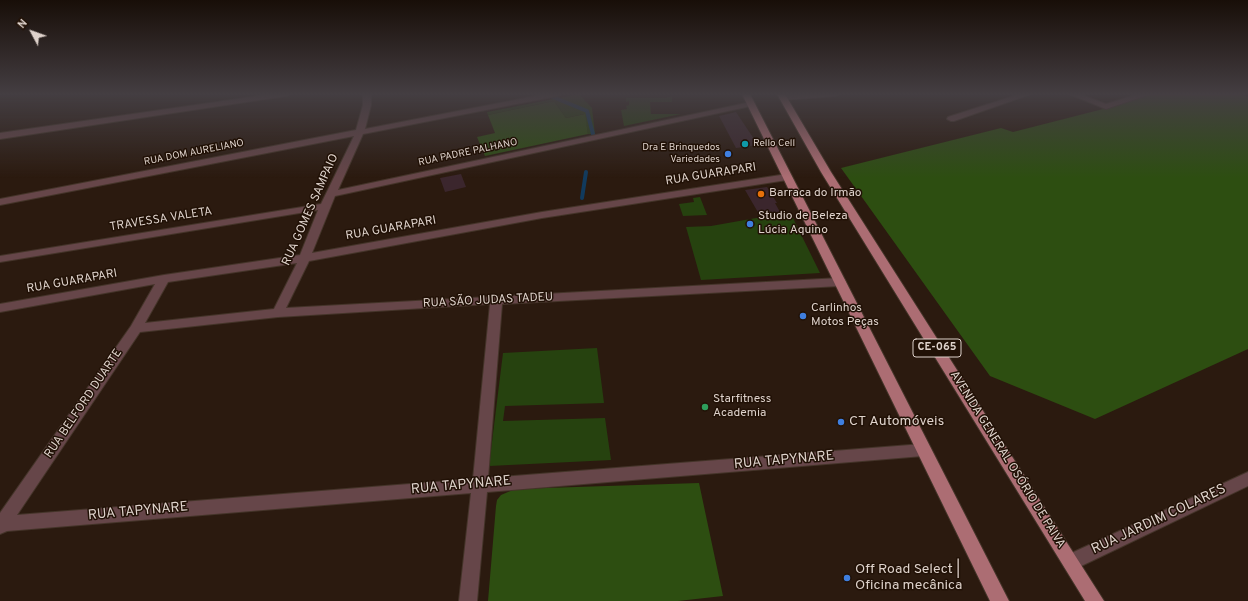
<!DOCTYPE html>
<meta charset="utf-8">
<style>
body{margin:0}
#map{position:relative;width:1248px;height:601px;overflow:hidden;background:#2b1a0f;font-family:Overpass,sans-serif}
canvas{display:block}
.north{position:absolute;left:12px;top:12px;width:40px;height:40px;-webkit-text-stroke:3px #211106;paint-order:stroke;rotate:311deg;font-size:11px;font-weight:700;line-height:16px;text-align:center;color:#ded2cb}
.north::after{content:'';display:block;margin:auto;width:14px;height:18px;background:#ded2cb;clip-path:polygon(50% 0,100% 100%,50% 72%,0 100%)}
</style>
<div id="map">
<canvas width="1248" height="601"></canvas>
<div class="north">N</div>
</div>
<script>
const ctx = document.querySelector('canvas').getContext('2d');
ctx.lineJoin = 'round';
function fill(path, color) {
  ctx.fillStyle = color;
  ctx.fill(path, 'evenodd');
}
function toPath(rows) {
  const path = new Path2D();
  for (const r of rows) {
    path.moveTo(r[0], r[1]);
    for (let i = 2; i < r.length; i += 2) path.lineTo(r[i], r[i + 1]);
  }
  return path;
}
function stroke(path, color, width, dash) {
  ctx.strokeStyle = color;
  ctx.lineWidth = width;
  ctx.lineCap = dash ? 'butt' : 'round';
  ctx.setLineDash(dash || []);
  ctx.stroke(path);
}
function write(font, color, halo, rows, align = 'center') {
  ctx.font = font + ' Overpass,sans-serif';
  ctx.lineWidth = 3;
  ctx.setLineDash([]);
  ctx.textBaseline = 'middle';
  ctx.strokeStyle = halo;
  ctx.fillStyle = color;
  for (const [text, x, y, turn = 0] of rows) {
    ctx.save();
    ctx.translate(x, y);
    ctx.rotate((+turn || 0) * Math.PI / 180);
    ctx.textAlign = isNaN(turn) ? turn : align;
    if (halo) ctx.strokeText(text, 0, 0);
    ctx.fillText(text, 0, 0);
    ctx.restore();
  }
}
fill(toPath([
 [579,94,592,108,595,134,588,134,584,114,566,118,554,101,488,115,487,112],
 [672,96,672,102,650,102,651,114,681,114,624,126,621,110,627,109,626,106,629,105,629,101,626,102,626,98,664,98],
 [700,197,707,215,683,216,679,204,694,202,693,198],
 [790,212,820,273,701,280,686,227,711,226],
 [597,348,604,403,505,406,503,421,605,418,611,460,489,466,503,353]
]), '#26420f');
fill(toPath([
 [1150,94,1240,94,1248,97,1248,349,1095,419,990,376,841,168,1001,128,1013,132,1107,108],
 [554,101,566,118,585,114,588,134,485,156,477,137,495,133,488,115],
 [699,483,723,596,678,601,488,601,496,506,497,500,501,495,515,489]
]), '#2d4e11');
stroke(toPath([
 [548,95,587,111,593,134],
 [582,198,586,172]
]), '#113a5d', 4);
fill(toPath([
 [736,112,758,145,736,148,719,116],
 [461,174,466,187,445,192,440,178],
 [767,187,777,203,775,203,780,212,759,214,745,190]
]), '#3b262d');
const minor = toPath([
 [272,94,290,94,286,96,0,139,0,133,272,94],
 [363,94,371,94,371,105,365,129,546,94,561,94,557,96,363,134,338,190,751,102,755,104,751,106,335,196,312,253,542,212,787,174,792,177,787,180,542,218,309,261,286,308,840,278,844,279,846,282,844,285,840,286,502,304,488,478,923,444,928,446,931,450,928,454,923,456,487,492,477,601,459,601,471,493,7,531,0,534,0,513,131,326,155,284,0,312,0,304,164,275,300,255,318,210,0,262,0,256,321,204,354,136,0,205,0,199,356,130,363,105,363,94],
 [297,263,274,309,145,323,168,282,297,263],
 [490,304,473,479,17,515,140,332,278,317,490,304],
 [808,94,839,94,835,96,783,100,779,98,783,96,808,94],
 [1020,94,1031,94,954,121,951,121,947,119,948,117,1020,94],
 [1069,94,1079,94,1106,104,1139,94,1150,94,1106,109,1069,94],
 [1248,472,1248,486,1077,568,1071,570,1065,568,1062,562,1065,556,1248,472]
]);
const major = toPath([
 [742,94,750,94,1009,601,990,601,742,94],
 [777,94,785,94,831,172,1104,601,1085,601,821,172,777,94]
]);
stroke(minor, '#443429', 2);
stroke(major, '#443429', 2);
fill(minor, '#664649');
fill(major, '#ac6d73');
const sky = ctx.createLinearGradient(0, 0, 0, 178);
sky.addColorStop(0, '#180e08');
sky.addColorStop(0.53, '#443e42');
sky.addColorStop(1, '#443e4200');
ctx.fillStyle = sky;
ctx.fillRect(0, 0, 1248, 178);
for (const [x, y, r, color] of [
 [745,144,4,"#0f9aa8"],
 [728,154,4,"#3f7fe0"],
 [761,194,4,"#e8710a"],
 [750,224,4,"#3f7fe0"],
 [803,316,4,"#3f7fe0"],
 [705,407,4,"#2e9e5b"],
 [841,422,4,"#3f7fe0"],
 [847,578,4,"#3f7fe0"]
]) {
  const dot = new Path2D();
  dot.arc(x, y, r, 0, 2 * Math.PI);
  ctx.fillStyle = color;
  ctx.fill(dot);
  stroke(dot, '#211106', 1.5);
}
write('10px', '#ded2cb', '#211106', [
 ["Rello Cell",753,144],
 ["Dra E Brinquedos",720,148,"right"],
 ["Variedades",720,160,"right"]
], 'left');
write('10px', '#ded2cb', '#211106', [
 ["RUA DOM AURELIANO",194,153,-11],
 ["RUA PADRE PALHANO",468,153,-12]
]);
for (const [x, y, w] of [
 [937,348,48]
]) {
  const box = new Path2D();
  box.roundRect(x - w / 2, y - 9, w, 18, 3);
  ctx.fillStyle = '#211106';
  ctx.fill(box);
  stroke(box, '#ded2cb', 1);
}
write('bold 11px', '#ded2cb', null, [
 ["CE-065",937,348]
]);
write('12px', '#ded2cb', '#211106', [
 ["RUA GUARAPARI",711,175,-9],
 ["RUA GOMES SAMPAIO",311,210,-66],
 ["TRAVESSA VALETA",161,220,-9],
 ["RUA GUARAPARI",391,229,-10],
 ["RUA GUARAPARI",72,282,-10],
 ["RUA SÃO JUDAS TADEU",488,301,-3],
 ["RUA BELFORD DUARTE",84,404,-56],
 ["AVENIDA GENERAL OSÓRIO DE PAIVA",1007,460,58]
]);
write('12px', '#ded2cb', '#211106', [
 ["Barraca do Irmão",769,194],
 ["Studio de Beleza",758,217],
 ["Lúcia Aquino",758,231],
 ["Carlinhos",811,309],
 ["Motos Peças",811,323],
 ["Starfitness",713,400],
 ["Academia",713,414]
], 'left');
write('14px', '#ded2cb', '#211106', [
 ["CT Automóveis",849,422],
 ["Off Road Select |",855,570],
 ["Oficina mecânica",855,586]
], 'left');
write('14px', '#ded2cb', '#211106', [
 ["RUA TAPYNARE",784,461,-5],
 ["RUA TAPYNARE",461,486,-5],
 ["RUA TAPYNARE",138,512,-5],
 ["RUA JARDIM COLARES",1159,520,-25]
]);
</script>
